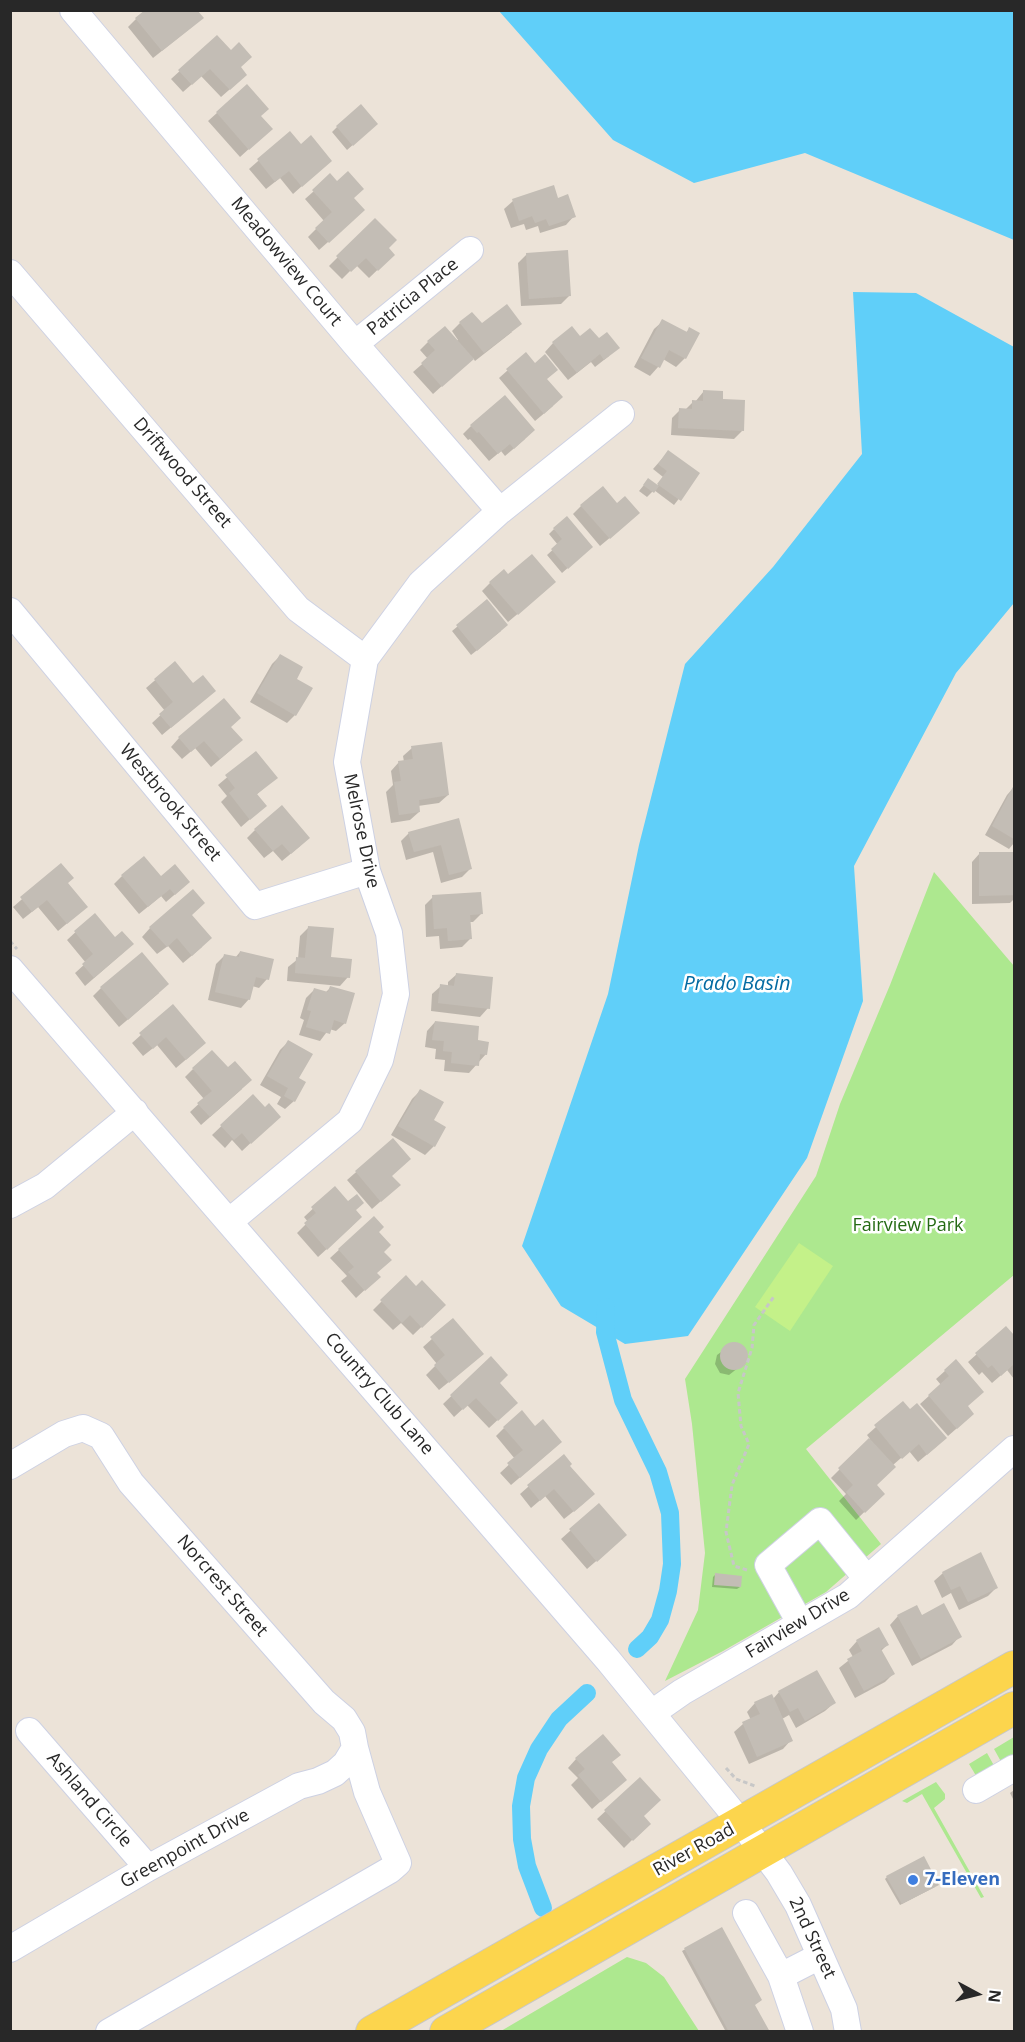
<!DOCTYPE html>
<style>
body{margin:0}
#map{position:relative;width:1025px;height:2042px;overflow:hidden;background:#ece3d8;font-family:"Open Sans",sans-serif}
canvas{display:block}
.frame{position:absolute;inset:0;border:12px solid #282828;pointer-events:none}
.north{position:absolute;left:947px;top:1964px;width:60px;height:60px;-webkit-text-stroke:4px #fff;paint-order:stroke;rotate:97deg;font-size:16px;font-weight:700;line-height:24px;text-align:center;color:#282828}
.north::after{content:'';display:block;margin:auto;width:21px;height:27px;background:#282828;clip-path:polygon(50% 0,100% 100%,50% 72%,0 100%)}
</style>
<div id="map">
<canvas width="1025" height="2042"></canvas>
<div class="frame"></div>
<div class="north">N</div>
</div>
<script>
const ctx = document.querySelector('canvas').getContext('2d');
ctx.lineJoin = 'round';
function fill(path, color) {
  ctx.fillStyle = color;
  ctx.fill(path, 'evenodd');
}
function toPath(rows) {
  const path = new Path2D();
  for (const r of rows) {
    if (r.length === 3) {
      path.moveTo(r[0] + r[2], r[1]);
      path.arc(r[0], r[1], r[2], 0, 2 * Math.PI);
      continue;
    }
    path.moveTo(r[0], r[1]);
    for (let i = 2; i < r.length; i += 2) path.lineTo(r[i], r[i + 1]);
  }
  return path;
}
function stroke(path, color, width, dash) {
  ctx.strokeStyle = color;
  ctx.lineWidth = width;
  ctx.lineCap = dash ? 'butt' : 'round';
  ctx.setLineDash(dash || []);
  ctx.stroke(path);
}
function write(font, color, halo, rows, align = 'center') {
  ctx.font = font + ' "Open Sans",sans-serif';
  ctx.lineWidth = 5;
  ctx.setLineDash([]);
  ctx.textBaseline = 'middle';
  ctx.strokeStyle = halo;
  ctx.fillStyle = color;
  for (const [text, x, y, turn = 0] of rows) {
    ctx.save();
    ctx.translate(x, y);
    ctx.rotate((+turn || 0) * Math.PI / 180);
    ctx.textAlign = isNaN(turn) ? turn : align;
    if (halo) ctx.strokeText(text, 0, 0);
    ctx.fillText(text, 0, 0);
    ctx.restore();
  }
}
fill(toPath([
 [934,872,1014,966,1014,1275,806,1449,881,1544,826,1592,723,1651,665,1681,698,1610,705,1553,692,1424,685,1379,816,1176,840,1104,890,985],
 [1014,1737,1014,1761,1004,1767,994,1749],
 [987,1753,997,1771,978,1779,969,1764],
 [936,1782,945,1794,945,1799,934,1808,984,1897,981,1898,922,1794,907,1803,902,1801],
 [627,1957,646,1963,664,1977,699,2031,501,2031]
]), '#ade88f');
fill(toPath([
 [799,1243,833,1266,790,1331,755,1307]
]), '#c4f189');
fill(toPath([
 [499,11,1014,11,1014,240,805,153,694,183,613,140],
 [853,292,916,293,1014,347,1014,603,956,673,854,866,863,1001,807,1158,688,1336,625,1344,561,1306,522,1246,608,994,639,845,685,664,773,567,862,454]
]), '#60cff9');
fill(toPath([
 [136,19,193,26,153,58,128,27],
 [217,37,239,67,237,83,221,97,201,76,183,92,171,79],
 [247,86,262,137,240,157,208,121],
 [337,127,371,129,347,150,332,132],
 [290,133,301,146,330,161,293,194,280,178,266,189,249,169],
 [314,191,353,198,355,218,319,250,308,237,324,221,305,199],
 [557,199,574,216,566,225,540,233,538,226,526,230,524,224,511,228,504,209,513,201],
 [375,220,387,248,393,255,369,278,356,265,342,279,329,266],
 [527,254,570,295,561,304,521,306,518,263],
 [663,321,685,333,690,329,698,333,685,358,676,367,663,359,658,367,650,376,634,367,654,329],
 [460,323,512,332,475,361,473,358,433,394,413,372,428,359,420,350,428,342,456,341,458,340,452,331],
 [580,338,609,356,595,367,591,362,568,380,545,352,553,343],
 [526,354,545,380,553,406,535,421,499,378],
 [704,391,721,400,742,431,734,439,671,435,672,418,680,410,685,410,693,402,695,402],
 [471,426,525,439,505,456,501,451,489,461,470,439,468,440,463,434],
 [668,452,698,474,674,505,654,490,647,497,639,491,648,480,657,486,663,477,653,469],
 [617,505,630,521,600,546,573,514,581,506],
 [554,529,586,552,562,573,547,555,558,545,549,534],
 [508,576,546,590,508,622,482,591,490,583],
 [487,602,501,631,471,655,452,631],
 [280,656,295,679,295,715,287,723,250,702,272,664],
 [175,663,205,699,162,735,152,723,165,711,146,688],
 [229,727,232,749,211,767,195,748,182,759,171,747,179,738],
 [412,748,448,795,439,803,418,806,419,812,410,820,391,823,386,792,393,785,391,771,399,762,404,762,403,756],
 [256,753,276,778,256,795,265,806,241,827,221,802,227,796,218,785],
 [1014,787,1014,843,1009,849,985,835,1007,795],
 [458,820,470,869,462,877,441,883,433,852,406,860,401,841,409,833],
 [255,830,300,846,282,861,273,851,264,858,247,838],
 [980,853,1014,853,1014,899,1010,903,972,904,972,862],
 [61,865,77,915,58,931,38,907,23,919,13,907],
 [122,876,161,878,180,890,166,902,161,896,139,914,114,884],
 [433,897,481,914,473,922,469,922,470,939,462,947,440,949,439,936,426,937,425,905],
 [94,915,124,952,85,986,75,973,86,963,67,940],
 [190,915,202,947,183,963,168,946,157,954,142,937,150,928],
 [309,927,330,959,348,977,340,986,287,981,288,967,298,959,300,936],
 [240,952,267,979,259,988,252,986,249,999,241,1008,208,1000,216,964,225,955,235,958],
 [457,974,488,1008,480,1017,431,1011,432,994,441,986,448,987,448,982],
 [101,988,159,993,119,1027,93,996],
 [330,988,345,1023,336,1031,329,1029,320,1041,299,1035,304,1020,300,1018,306,998,314,990,325,993],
 [173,1006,196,1051,176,1068,157,1045,143,1056,132,1043],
 [435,1022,476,1042,486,1054,469,1073,444,1071,445,1060,435,1059,436,1049,425,1047,427,1031],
 [288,1042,297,1078,294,1101,285,1109,277,1104,281,1097,260,1085,280,1050],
 [193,1069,242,1089,201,1125,190,1112,204,1099,185,1077],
 [420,1091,432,1120,444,1127,434,1146,425,1155,391,1135,412,1099],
 [252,1097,264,1109,270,1125,242,1151,232,1140,225,1148,212,1135],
 [393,1140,390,1193,372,1209,347,1180],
 [335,1188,354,1211,352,1226,318,1257,297,1233,308,1222,304,1217],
 [374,1218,382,1252,370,1285,356,1298,341,1281,347,1276,330,1258],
 [406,1277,416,1288,444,1305,413,1335,401,1323,393,1330,373,1310],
 [453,1320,473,1362,439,1390,426,1375,437,1364,423,1347],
 [1006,1328,1014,1337,1014,1379,1007,1370,992,1383,982,1372,979,1375,968,1362],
 [732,1344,741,1345,747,1354,743,1364,729,1375,720,1373,715,1364,717,1355],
 [491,1358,498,1383,516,1403,489,1428,467,1405,454,1417,443,1404],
 [956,1361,967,1407,964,1422,948,1436,920,1404,941,1385,936,1379],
 [903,1403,937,1446,918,1462,909,1451,893,1465,875,1486,883,1494,856,1520,839,1501,846,1494,831,1478,870,1439,867,1435],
 [504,1428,552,1450,511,1485,500,1473,515,1459,496,1436],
 [563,1456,584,1503,564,1519,545,1496,531,1508,520,1494],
 [599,1505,617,1543,587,1569,561,1539],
 [943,1573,996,1588,988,1596,959,1610,951,1593,942,1598,934,1581],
 [715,1575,740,1587,737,1589,712,1587,713,1577],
 [898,1616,921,1617,960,1636,952,1645,912,1666,890,1625],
 [857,1641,887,1645,881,1651,893,1674,885,1682,855,1698,839,1668,853,1657,849,1650],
 [779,1692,834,1703,825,1711,796,1728,789,1715,782,1719,791,1740,783,1749,749,1764,734,1732,743,1724,751,1720,747,1712,755,1703,773,1699],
 [576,1759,610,1763,616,1788,592,1809,571,1785,578,1778,568,1768],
 [640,1779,643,1816,649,1823,624,1848,597,1819],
 [1014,1790,1014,1801,1010,1793],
 [887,1877,935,1887,900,1905,885,1879],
 [721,1929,753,2005,768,2032,726,2032,682,1951]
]), '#0003');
stroke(toPath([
 [606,1307,605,1332,623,1400,658,1472,670,1513,672,1564,668,1591,660,1620,650,1637,637,1649],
 [543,1908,527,1866,522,1839,521,1806,526,1778,539,1749,559,1719,587,1693]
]), '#60cff9', 18);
fill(toPath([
 [145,10,197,10,204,18,162,51,135,18],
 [217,35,231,50,239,42,252,57,241,67,247,75,230,90,210,69,192,85,178,70],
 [247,84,269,109,261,116,273,129,249,150,216,112],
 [361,104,378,124,353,146,336,126],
 [290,131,301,144,311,135,332,161,302,187,289,171,275,182,257,159],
 [348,171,364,189,354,198,365,210,329,243,315,228,332,212,312,190,330,173,337,181],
 [554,185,558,198,568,194,576,217,549,226,546,219,535,223,532,216,519,221,512,199],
 [375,218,397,240,389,248,395,255,378,271,366,258,351,272,336,256],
 [568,250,571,296,529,299,526,253],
 [507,304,522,324,484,353,459,322,472,312,482,323],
 [662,319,687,332,689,327,700,333,686,359,669,350,660,368,641,358],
 [445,326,474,359,442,387,421,363,435,350,427,341],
 [572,326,580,336,590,328,599,338,607,332,620,348,604,360,600,354,577,373,552,342],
 [526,352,535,363,545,354,558,370,547,379,563,397,544,414,506,369],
 [703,390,723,391,723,399,745,400,744,431,678,428,679,408,692,409,692,400,703,401],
 [505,395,535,430,514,449,510,444,498,454,479,432,477,433,470,425],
 [668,450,700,473,681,501,657,484,667,471,658,464],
 [648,478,659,486,654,493,643,485],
 [603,486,617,503,625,496,640,513,610,539,580,505],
 [567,516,593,547,568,569,551,549,562,539,553,528],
 [532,554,556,582,518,615,489,582,504,569,508,574],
 [487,599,508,625,477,651,456,625],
 [280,654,303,667,297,679,313,688,296,716,257,693],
 [175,661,193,683,203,675,216,691,171,728,159,714,173,702,154,679],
 [224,698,241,718,231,727,243,740,220,759,204,741,191,752,178,737],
 [442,742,449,795,419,800,420,812,399,815,394,782,401,781,398,761,413,759,411,746],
 [256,751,278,778,257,794,267,806,250,820,229,793,235,788,225,775],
 [1014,785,1014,839,992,826],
 [282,805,310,838,291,854,282,844,273,851,254,829],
 [459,818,472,869,449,875,441,845,414,852,408,832],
 [979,852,1014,852,1014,895,979,896],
 [144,856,161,876,175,864,190,882,175,895,170,889,148,907,121,875],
 [61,863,74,878,68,883,88,907,67,924,47,900,32,912,20,897],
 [193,889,205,903,192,915,212,938,192,956,177,938,167,947,149,927],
 [481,892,483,914,470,915,472,939,448,941,447,928,434,929,432,895],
 [95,913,115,937,122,931,134,944,94,978,82,964,93,954,74,931],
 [308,926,334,928,331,957,352,959,350,978,295,973,296,957,305,958],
 [240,951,274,959,269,980,256,977,250,1000,215,992,224,954,239,957],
 [142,952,169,984,128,1020,100,987],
 [456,973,493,977,490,1009,438,1003,440,984,454,986],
 [330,986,355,993,346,1024,334,1020,330,1034,306,1027,311,1011,307,1010,314,988,328,992],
 [173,1004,206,1043,186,1060,166,1037,153,1049,139,1033],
 [435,1021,479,1026,478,1040,489,1042,487,1055,480,1054,479,1066,451,1063,452,1052,443,1051,444,1041,432,1040],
 [288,1040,313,1054,299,1078,306,1082,295,1102,284,1096,288,1088,267,1076],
 [212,1050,228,1067,235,1061,252,1080,210,1117,197,1103,212,1091,192,1068],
 [420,1089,444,1102,434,1120,446,1127,435,1147,398,1126],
 [253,1094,265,1107,269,1103,281,1117,251,1144,242,1133,234,1140,220,1125],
 [393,1138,411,1159,392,1176,401,1185,381,1202,355,1171],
 [335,1186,348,1201,357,1194,364,1203,356,1210,362,1217,327,1250,304,1223,316,1213,311,1207],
 [374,1216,384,1227,379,1232,391,1245,384,1252,392,1260,377,1273,381,1277,365,1291,348,1272,354,1267,338,1249],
 [406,1275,416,1286,422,1280,446,1305,422,1328,410,1315,402,1323,380,1300],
 [453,1318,484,1354,449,1383,434,1365,445,1355,430,1337],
 [1006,1326,1014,1335,1014,1364,1001,1376,992,1365,988,1368,975,1353],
 [734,1356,14],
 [491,1356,508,1375,500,1383,518,1403,498,1421,476,1398,463,1410,450,1395],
 [956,1359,984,1392,968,1406,974,1414,957,1429,928,1395,949,1376,944,1370],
 [903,1401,910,1409,917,1403,947,1438,927,1455,919,1444,902,1459,874,1425],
 [522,1410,535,1426,543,1419,562,1442,520,1478,507,1463,523,1450,503,1427],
 [869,1438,896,1467,877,1485,885,1494,865,1513,846,1492,853,1485,838,1468],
 [564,1454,572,1464,570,1466,595,1494,574,1512,554,1489,540,1501,527,1485],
 [599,1503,627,1535,597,1562,569,1529],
 [981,1552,998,1588,968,1602,960,1586,951,1590,942,1572],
 [715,1573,742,1576,741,1587,714,1585],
 [944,1603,962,1637,921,1659,897,1615,917,1605,922,1615],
 [879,1627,889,1645,881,1649,895,1674,864,1691,847,1659,862,1651,856,1640],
 [817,1670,836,1703,805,1721,798,1708,790,1712,778,1691],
 [772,1694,793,1741,757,1757,742,1722,760,1714,754,1702],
 [603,1734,621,1755,612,1762,627,1780,601,1802,578,1775,585,1769,575,1758],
 [640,1777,661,1800,644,1816,651,1824,633,1841,604,1810],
 [924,1856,939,1885,902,1904,886,1876],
 [722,1927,762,2000,755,2005,770,2032,729,2032,684,1948]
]), '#c3bdb5');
const minor = toPath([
 [73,10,355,344,500,511],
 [10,273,298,609,365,659],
 [355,344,470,250],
 [10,611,255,906,367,871],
 [10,969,608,1660,742,1824,779,1873,798,1905,844,2009,848,2032],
 [10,1205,45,1186,135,1112],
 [230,1221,350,1121,380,1060,396,994,389,933,367,871,347,762,365,659,421,583,500,511,621,414],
 [10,1466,64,1434,83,1428,101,1436,131,1483,324,1702,344,1719,352,1732,355,1748,367,1792,398,1863,390,1870,109,2032],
 [800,1623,768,1565,820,1521,867,1579],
 [652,1713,682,1692,848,1596,1014,1449],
 [29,1731,148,1868],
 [976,1790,1014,1768],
 [746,1913,781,1976,800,2032],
 [10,1949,148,1868,299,1786,318,1781,335,1773,346,1763,355,1748],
 [781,1976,820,1956]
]);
const major = toPath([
 [372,2032,1014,1667],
 [446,2032,1014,1708]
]);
stroke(minor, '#cdd1e3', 28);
stroke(major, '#c7c7c7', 34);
stroke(toPath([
 [10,941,17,949],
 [747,1570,734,1566,726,1532,732,1485,749,1444,741,1426,738,1393,752,1348,754,1325,775,1295],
 [726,1768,736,1779,755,1786]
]), '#c7c7c7', 3, [4.5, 3]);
stroke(minor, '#fff', 26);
stroke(major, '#fcd54d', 32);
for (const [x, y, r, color] of [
 [913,1880,6,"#3f7fe0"]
]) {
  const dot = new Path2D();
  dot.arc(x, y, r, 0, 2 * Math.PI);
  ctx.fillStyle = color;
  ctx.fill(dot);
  stroke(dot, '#fff', 2);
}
write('18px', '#282828', '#fff', [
 ["Meadowview Court",286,262,50],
 ["Patricia Place",413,297,-39],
 ["Driftwood Street",182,473,49],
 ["Westbrook Street",170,803,50],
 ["Melrose Drive",361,831,78],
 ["Country Club Lane",379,1394,49],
 ["Norcrest Street",222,1586,49],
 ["Fairview Drive",798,1624,-31],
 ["Ashland Circle",89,1800,49],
 ["Greenpoint Drive",185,1849,-29],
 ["River Road",694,1850,-29],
 ["2nd Street",812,1938,65]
]);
write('18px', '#246a13', '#fff', [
 ["Fairview Park",908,1226]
]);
write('bold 18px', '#366cbe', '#fff', [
 ["7-Eleven",925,1880]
], 'left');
write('italic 20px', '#026aa2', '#fff', [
 ["Prado Basin",737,984]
]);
</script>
